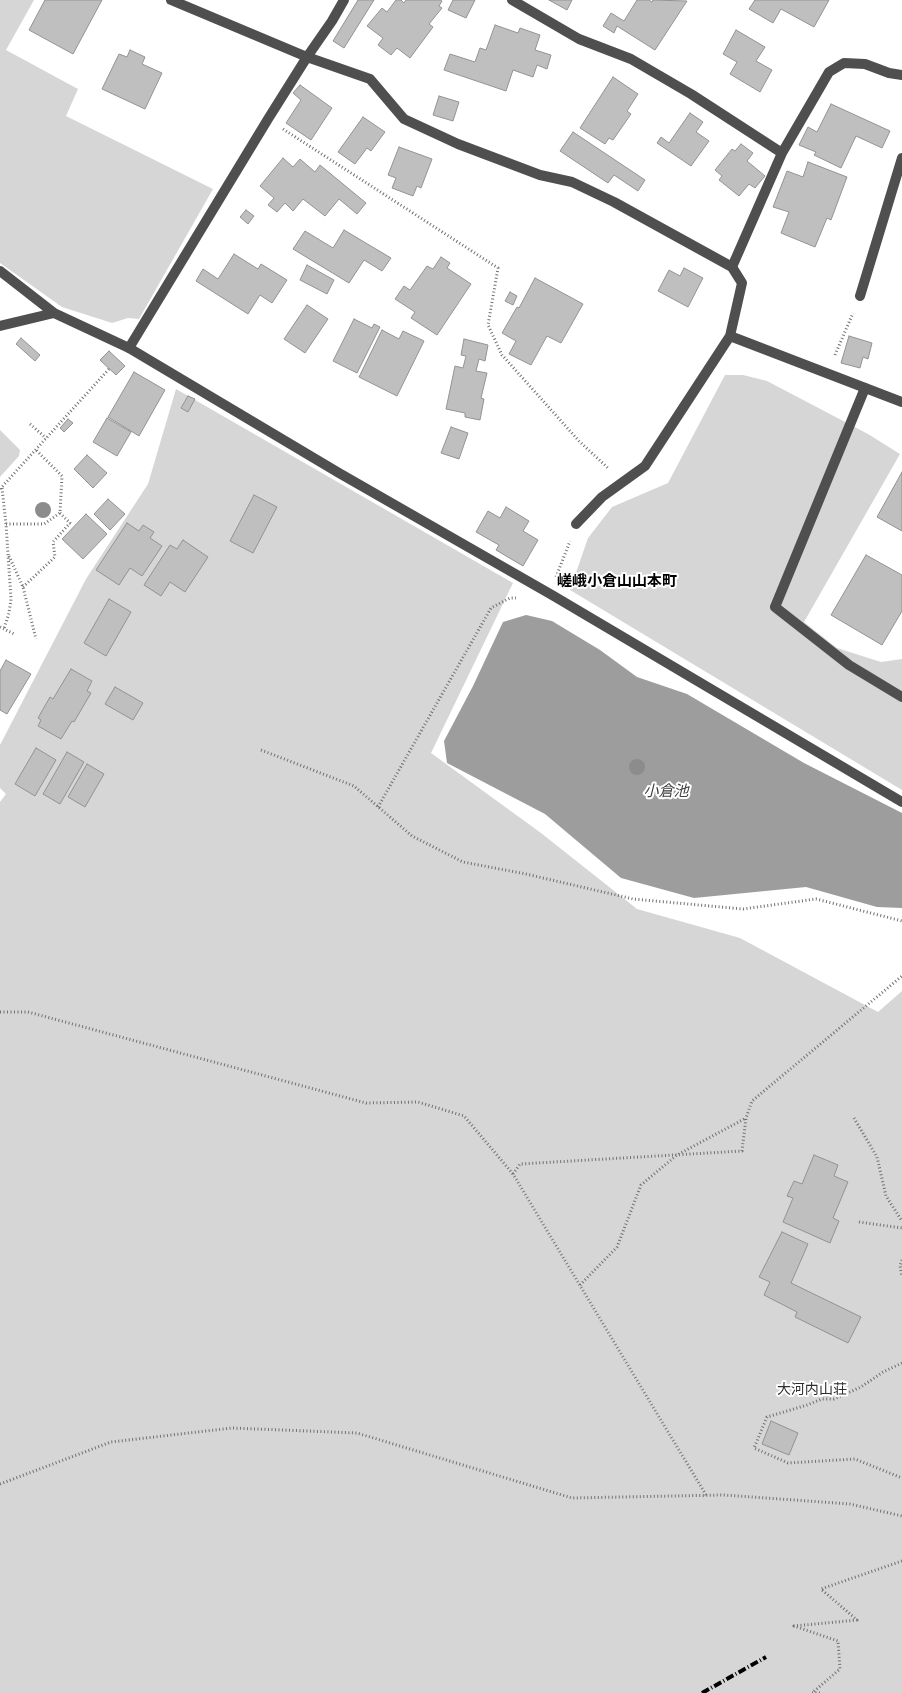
<!DOCTYPE html>
<meta charset="utf-8">
<style>
body{margin:0}
canvas{display:block;background:#fff}
</style>
<canvas width="902" height="1693"></canvas>
<script>
const ctx = document.querySelector('canvas').getContext('2d');
ctx.lineJoin = 'round';
function fill(path, color) {
  ctx.fillStyle = color;
  ctx.fill(path, 'evenodd');
}
function toPath(rows) {
  const path = new Path2D();
  for (const r of rows) {
    path.moveTo(r[0], r[1]);
    for (let i = 2; i < r.length; i += 2) path.lineTo(r[i], r[i + 1]);
  }
  return path;
}
function stroke(path, color, width, dash) {
  ctx.strokeStyle = color;
  ctx.lineWidth = width;
  ctx.lineCap = dash ? 'butt' : 'round';
  ctx.setLineDash(dash || []);
  ctx.stroke(path);
}
function write(font, color, halo, rows, align = 'center') {
  ctx.font = font + ' Signika,"Noto Sans JP",sans-serif';
  ctx.lineWidth = 4;
  ctx.setLineDash([]);
  ctx.textBaseline = 'middle';
  ctx.strokeStyle = halo;
  ctx.fillStyle = color;
  for (const [text, x, y, turn = 0] of rows) {
    ctx.save();
    ctx.translate(x, y);
    ctx.rotate((+turn || 0) * Math.PI / 180);
    ctx.textAlign = isNaN(turn) ? turn : align;
    if (halo) ctx.strokeText(text, 0, 0);
    ctx.fillText(text, 0, 0);
    ctx.restore();
  }
}
fill(toPath([
 [0,0,34,0,6,50,78,89,66,116,213,189,139,319,128,318,112,323,62,307,0,263],
 [725,375,743,375,767,381,868,434,900,454,804,622,837,648,881,662,902,659,902,790,570,590,588,538,612,507,668,483],
 [176,389,513,583,431,753,541,833,637,909,740,938,878,1012,902,991,902,1693,0,1693,0,802,6,794,0,788,0,745,86,579,148,484],
 [0,430,20,450,19,456,0,477]
]), '#d6d6d6');
fill(toPath([
 [526,615,552,621,600,650,637,677,687,694,804,763,902,813,902,908,877,907,806,887,694,898,621,878,545,814,447,763,444,741,473,686,503,622]
]), '#9d9d9d');
const building = toPath([
 [45,0,102,0,73,54,29,30,45,0],
 [358,0,374,0,344,48,333,41,358,0],
 [396,0,401,0,404,3,406,0,440,0,442,1,439,6,442,8,429,24,433,27,410,58,397,48,391,55,378,45,383,38,367,26,382,8,387,12,396,0],
 [453,0,475,0,466,18,448,10,453,0],
 [549,0,572,0,567,10,549,0],
 [637,0,649,0,652,2,653,0,687,1,655,50,617,26,614,33,603,26,611,13,624,21,637,0],
 [755,0,829,0,814,27,781,9,773,23,749,9,755,0],
 [495,25,518,33,520,28,540,35,535,50,551,55,547,69,537,65,533,77,513,70,506,91,444,70,450,54,475,62,480,48,486,50,495,25],
 [736,30,765,47,756,61,772,70,760,92,730,74,737,62,723,54,736,30],
 [130,50,145,57,142,64,162,73,145,109,102,89,119,54,127,57,130,50],
 [613,77,638,94,627,111,631,114,613,140,609,138,605,144,580,128,613,77],
 [300,85,332,108,311,140,286,123,301,100,293,93,300,85],
 [439,96,459,102,453,121,433,115,439,96],
 [831,104,890,131,882,148,856,136,841,168,814,155,816,152,799,145,808,127,817,132,831,104],
 [690,113,703,122,696,132,709,141,691,166,657,143,661,137,669,143,690,113],
 [363,117,385,132,371,151,367,148,355,164,338,152,363,117],
 [573,132,645,180,638,191,614,175,608,183,560,151,573,132],
 [741,144,753,153,747,161,765,176,755,188,749,184,739,196,719,180,722,176,715,170,732,149,735,151,741,144],
 [399,147,432,159,421,188,417,186,413,196,392,188,396,178,388,175,399,147],
 [283,158,293,167,300,159,315,172,320,165,366,203,357,214,339,199,325,216,303,199,293,211,285,203,277,212,268,205,274,198,260,186,283,158],
 [808,162,847,177,831,220,827,218,815,247,781,233,789,212,773,207,787,171,803,177,808,162],
 [246,210,254,216,248,224,240,217,246,210],
 [344,230,391,258,382,271,364,260,349,283,293,249,305,231,333,248,344,230],
 [234,254,258,269,261,264,287,280,272,303,260,295,248,314,196,281,203,269,218,279,234,254],
 [441,257,450,263,447,268,471,284,437,335,411,318,415,312,395,299,404,286,410,290,427,266,433,269,441,257],
 [307,265,334,280,327,294,300,280,307,265],
 [684,268,703,278,688,307,658,291,669,270,680,276,684,268],
 [535,278,583,304,561,343,547,336,531,365,509,354,516,341,502,333,517,307,519,308,535,278],
 [510,292,517,296,513,305,505,301,510,292],
 [307,305,328,319,305,353,284,339,307,305],
 [354,319,372,328,374,324,380,327,357,373,333,361,354,319],
 [382,330,399,339,403,331,424,341,397,396,359,377,382,330],
 [849,336,872,343,868,359,863,357,860,368,841,363,849,336],
 [21,338,40,355,35,361,16,344,21,338],
 [464,339,488,345,485,361,479,359,476,371,487,373,481,398,484,399,480,420,465,417,465,413,446,409,455,366,463,368,466,356,461,355,464,339],
 [109,351,125,366,116,375,100,360,109,351],
 [134,372,165,390,139,436,108,417,134,372],
 [188,396,195,399,188,412,181,408,188,396],
 [107,418,131,432,117,456,93,442,107,418],
 [68,419,73,423,64,432,60,428,68,419],
 [451,427,468,433,459,459,441,453,451,427],
 [87,455,107,473,93,488,74,469,87,455],
 [902,472,902,531,877,517,902,472],
 [254,495,277,507,253,553,230,541,254,495],
 [108,499,125,514,110,530,94,514,108,499],
 [506,507,529,521,523,531,538,540,523,566,496,550,499,545,476,532,488,511,500,518,506,507],
 [86,514,107,534,83,559,62,539,86,514],
 [127,523,139,531,143,525,154,532,150,538,162,546,142,576,130,568,119,585,96,570,127,523],
 [183,540,208,557,185,592,170,582,161,596,144,585,170,545,177,549,183,540],
 [866,555,902,575,902,611,882,645,831,615,866,555],
 [109,599,131,612,106,656,84,643,109,599],
 [6,660,31,674,7,714,0,710,0,671,6,660],
 [71,669,92,681,87,691,91,693,74,722,72,721,61,739,38,726,41,720,38,718,50,697,53,699,71,669],
 [115,687,143,703,133,720,105,704,115,687],
 [36,748,56,760,35,796,15,784,36,748],
 [67,752,84,762,60,804,43,794,67,752],
 [87,764,104,774,85,807,68,797,87,764],
 [814,1155,838,1165,834,1176,848,1182,833,1218,839,1221,830,1243,783,1222,793,1198,787,1196,794,1181,802,1184,814,1155],
 [782,1232,808,1244,791,1283,861,1317,848,1343,795,1317,797,1312,764,1295,770,1282,759,1277,782,1232],
 [771,1421,798,1433,789,1455,762,1444,771,1421]
]);
fill(building, '#bfbfbf');
stroke(building, '#939393', 1);
stroke(toPath([
 [283,129,498,268,488,325,502,355,579,441,609,469],
 [835,355,853,313],
 [30,424,46,438],
 [2,488,6,524,11,599,9,613,4,629],
 [0,489,109,369],
 [60,513,71,524],
 [6,524,44,524,60,513,62,476,36,450],
 [9,556,23,587,36,639],
 [556,577,570,541],
 [23,587,55,557,53,542,70,523],
 [0,627,14,634],
 [261,750,354,786,412,836,463,862,526,874,633,899,743,909,816,899,902,921],
 [378,807,491,608,510,598,516,598],
 [0,1012,28,1012,366,1103,418,1102,464,1116,513,1174],
 [854,1118,877,1157,886,1196,902,1221],
 [859,1222,902,1228],
 [902,1260,900,1265,902,1277],
 [580,1285,617,1247,641,1185,677,1155,746,1118],
 [902,1363,883,1372,861,1387,834,1399,822,1399,807,1405,767,1417,754,1448,788,1463,855,1459,902,1478],
 [0,1484,111,1442,232,1428,357,1433,572,1498,723,1495,850,1504,902,1516],
 [706,1495,513,1174,520,1164,742,1151,746,1118,752,1101,902,976],
 [820,1693,812,1693,840,1669,838,1641,794,1626,857,1620,821,1589,902,1561]
]), '#717171', 3, [1, 2.5]);
stroke(toPath([
 [512,0,579,39,631,59,691,94,782,153],
 [732,267,782,153,829,72,844,63,865,64,889,73,902,75],
 [0,271,54,313,129,348,339,473,552,595,902,802],
 [860,296,902,158],
 [0,326,54,313],
 [865,388,775,607,849,665,902,697]
]), '#4f4f4f', 10);
stroke(toPath([
 [171,0,307,57,370,79,404,119,458,144,540,175,572,182,614,202,732,267,742,283,730,336,645,466,602,497,576,524],
 [730,336,902,402],
 [129,348,268,119,307,57,332,21,344,0]
]), '#4f4f4f', 10);
stroke(toPath([
 [702,1693,766,1657]
]), '#000', 4, [8, 2.5, 1, 2.5]);
ctx.fillStyle = '#8c8c8c';
for (const [x, y] of [
 [43,510],
 [637,767]
]) {
  ctx.beginPath();
  ctx.arc(x, y, 8, 0, 2 * Math.PI);
  ctx.fill();
}
write('14px', '#2d2d2d', '#fff', [
 ["大河内山荘",812,1390]
]);
write('bold 15px', '#000', '#fff', [
 ["嵯峨小倉山山本町",617,582]
]);
write('italic 15px', '#3e3e3e', '#fff', [
 ["小倉池",666,792]
]);
</script>
